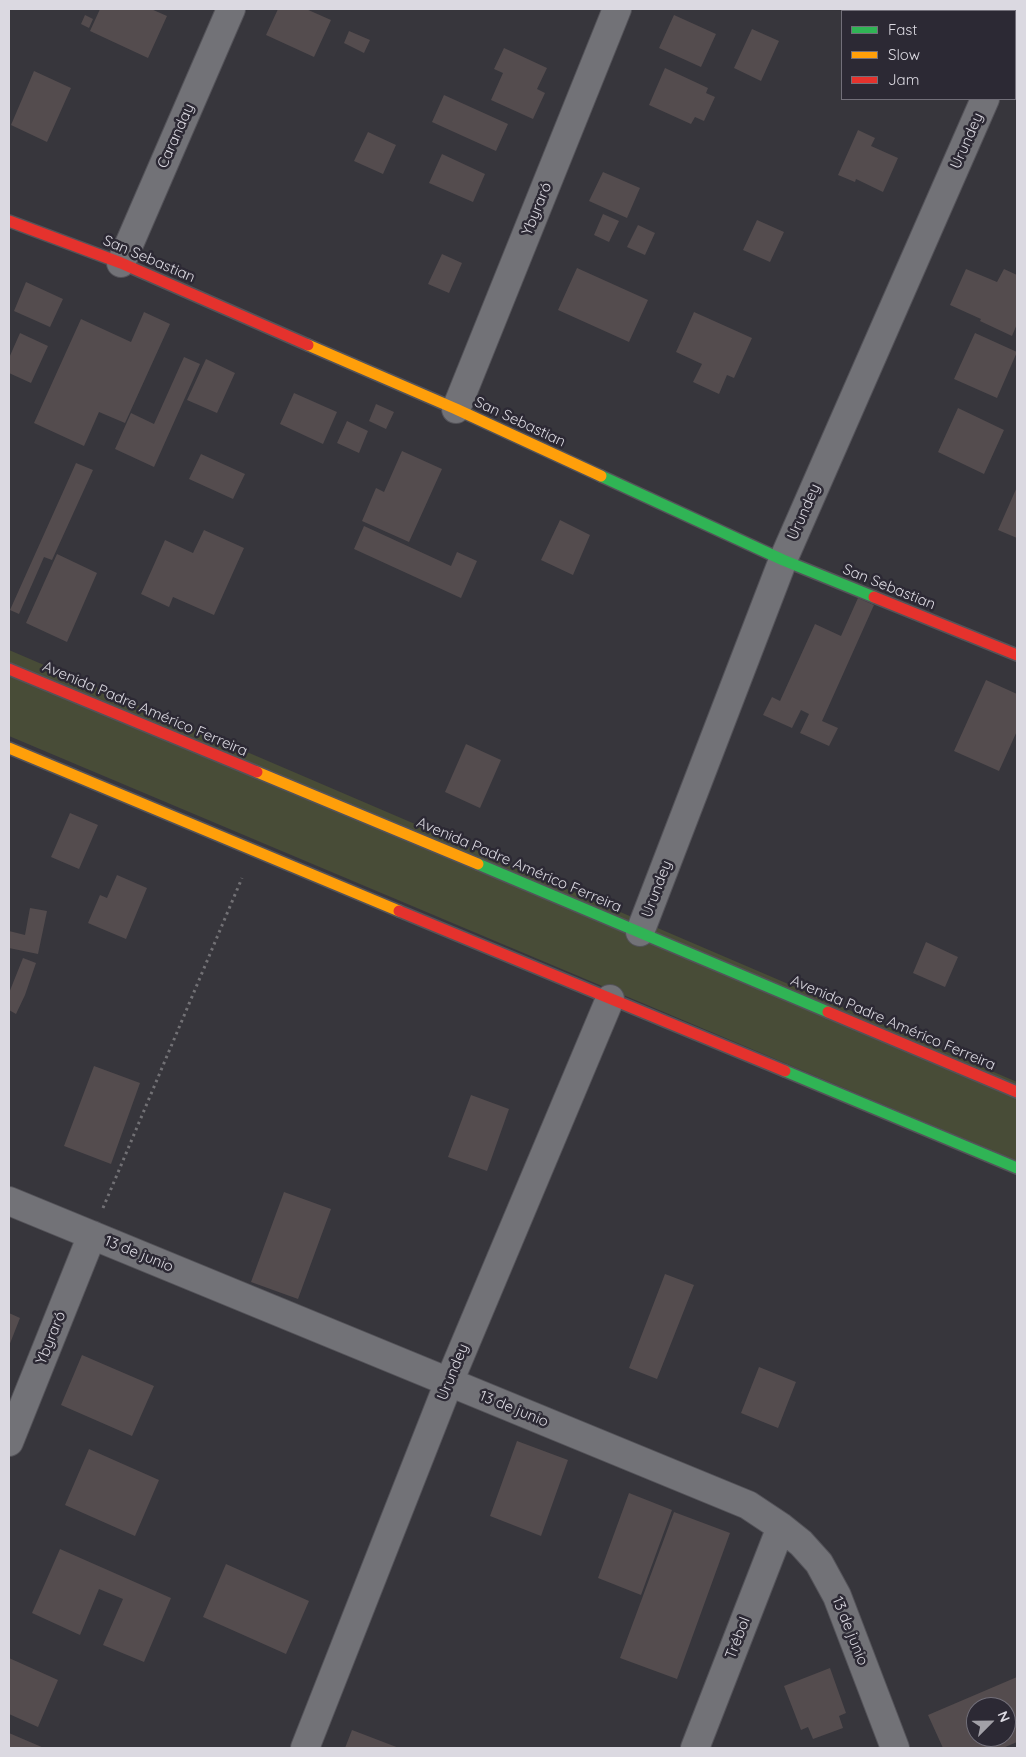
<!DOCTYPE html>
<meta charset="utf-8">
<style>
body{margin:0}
#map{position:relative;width:1026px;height:1757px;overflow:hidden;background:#37363c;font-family:Quicksand,sans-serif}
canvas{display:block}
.frame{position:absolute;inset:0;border:10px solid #dbd9e1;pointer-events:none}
.legend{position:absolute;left:841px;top:10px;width:175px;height:90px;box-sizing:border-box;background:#2c2934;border:1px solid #726f79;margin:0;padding:6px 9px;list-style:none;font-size:15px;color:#dbd9e1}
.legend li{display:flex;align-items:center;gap:10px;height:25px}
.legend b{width:25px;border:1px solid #726f79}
.north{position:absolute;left:966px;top:1697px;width:50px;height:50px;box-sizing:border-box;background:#2c2934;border:1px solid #726f79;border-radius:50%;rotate:67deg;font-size:14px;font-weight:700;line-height:20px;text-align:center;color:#dbd9e1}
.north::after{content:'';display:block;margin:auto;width:18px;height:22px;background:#a2a0a7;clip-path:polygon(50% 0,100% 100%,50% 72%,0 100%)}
</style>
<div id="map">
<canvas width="1026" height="1757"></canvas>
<div class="frame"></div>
<ul class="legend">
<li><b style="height:6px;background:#30b455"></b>Fast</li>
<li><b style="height:6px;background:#ff9f0a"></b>Slow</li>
<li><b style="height:6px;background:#e5322d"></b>Jam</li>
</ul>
<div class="north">N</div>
</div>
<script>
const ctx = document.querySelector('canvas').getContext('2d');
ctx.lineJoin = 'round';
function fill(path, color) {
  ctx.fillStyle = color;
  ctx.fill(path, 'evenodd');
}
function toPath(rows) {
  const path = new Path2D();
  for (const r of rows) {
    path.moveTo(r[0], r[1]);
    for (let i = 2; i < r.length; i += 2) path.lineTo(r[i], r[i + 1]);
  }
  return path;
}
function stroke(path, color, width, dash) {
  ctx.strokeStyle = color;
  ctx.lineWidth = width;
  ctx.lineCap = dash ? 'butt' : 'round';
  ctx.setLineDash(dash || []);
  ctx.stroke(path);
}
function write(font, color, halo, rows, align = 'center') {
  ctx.font = font + ' Quicksand,sans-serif';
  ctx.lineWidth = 5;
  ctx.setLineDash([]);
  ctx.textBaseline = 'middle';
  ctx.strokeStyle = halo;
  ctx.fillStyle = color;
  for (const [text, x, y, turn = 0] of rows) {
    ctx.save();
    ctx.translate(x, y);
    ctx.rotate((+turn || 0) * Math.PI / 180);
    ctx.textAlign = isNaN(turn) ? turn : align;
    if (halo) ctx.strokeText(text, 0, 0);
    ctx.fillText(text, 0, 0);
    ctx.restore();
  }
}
fill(toPath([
 [9,650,1017,1082,1017,1161,9,736]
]), '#484c37');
fill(toPath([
 [100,9,151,9,167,16,148,58,90,31],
 [278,9,306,9,331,20,314,57,266,35],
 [85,15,93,19,89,28,81,24],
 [674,15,716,34,701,67,659,48],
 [752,29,779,41,761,81,734,68],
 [349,31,370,40,364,53,344,43],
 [504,48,547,68,537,89,545,93,533,119,491,100,503,73,494,69],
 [665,68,708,88,706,93,715,97,704,121,695,117,691,124,649,105],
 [34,71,71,88,47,142,11,125],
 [444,95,508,124,496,151,432,122],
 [858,130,875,138,871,146,898,158,883,192,856,179,855,182,838,175],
 [368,132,396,145,383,174,354,161],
 [442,154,485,174,473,202,429,183],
 [603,172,640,188,627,218,589,201],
 [603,214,619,221,609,242,594,235],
 [757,220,784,232,770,262,743,250],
 [638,225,655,233,645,255,627,247],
 [442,254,462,263,449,293,428,284],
 [577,268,648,300,629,342,558,310],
 [966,269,997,282,1004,269,1017,275,1017,324,1012,336,980,321,981,319,950,305],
 [26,282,63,299,50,327,14,311],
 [144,312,170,324,125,423,99,412,84,446,34,423,81,319,131,342],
 [694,312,752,338,734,378,727,375,719,394,693,382,702,364,676,352],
 [20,333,48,346,31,383,9,373,9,358],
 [975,333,1017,352,997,398,954,379],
 [184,357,200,364,154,467,115,449,131,413,154,424],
 [206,359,235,373,217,413,187,400],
 [294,393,337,412,323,444,280,424],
 [376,404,394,412,386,429,369,421],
 [958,408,1004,430,984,474,938,452],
 [347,421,368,431,359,453,337,443],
 [402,451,442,469,409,542,362,521,376,488,384,492],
 [201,454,245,474,233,499,189,479],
 [76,463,93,470,52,560,44,557,19,614,10,610],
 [1017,487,1017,538,998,530],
 [560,520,590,535,573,575,541,560],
 [364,526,451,566,457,552,477,561,461,598,354,549],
 [204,530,244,548,214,615,173,597,169,607,141,594,165,540,193,553],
 [57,554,97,573,67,642,26,623],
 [858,598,874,605,822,721,838,728,829,746,800,733,809,714,801,710,792,728,763,715,772,697,780,701,815,624,841,636],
 [986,680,1017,694,1017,731,999,771,954,751],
 [466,744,501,760,480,808,445,792],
 [70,813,98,825,79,869,51,857],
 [117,875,147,888,126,939,88,923,100,895,107,898],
 [30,908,47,911,38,954,9,948,9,931,25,935],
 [926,942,958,957,945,987,913,973],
 [23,958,36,963,25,995,16,1014,9,1010,9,993],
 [94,1066,140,1083,111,1164,64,1146],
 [471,1095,509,1109,487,1171,448,1157],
 [284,1192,331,1209,298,1299,251,1282],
 [665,1274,694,1285,657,1379,629,1368],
 [9,1313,20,1318,9,1346],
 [82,1355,154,1386,132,1436,61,1405],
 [759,1367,796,1382,778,1428,741,1413],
 [517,1441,568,1460,541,1536,490,1516],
 [89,1449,159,1480,135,1536,65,1505],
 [629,1493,672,1510,641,1595,598,1578],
 [674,1512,730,1533,677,1679,620,1658],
 [60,1549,171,1598,144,1662,103,1645,123,1599,99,1589,80,1635,32,1613],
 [226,1564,309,1601,286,1654,203,1617],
 [9,1658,58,1680,38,1727,9,1714],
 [830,1668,846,1713,839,1716,843,1728,813,1739,808,1727,801,1730,784,1686],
 [1017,1677,1017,1742,1003,1748,943,1748,928,1715],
 [976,1707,1006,1707,1006,1737,976,1737],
 [352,1730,399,1748,345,1748],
 [9,1733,44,1748,9,1748]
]), '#544c4e');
const street = toPath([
 [1015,31,1017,25],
 [121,263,231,9],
 [456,409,617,9],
 [640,932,783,560,985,99],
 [9,1201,748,1505,781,1527,801,1543,819,1563,837,1596,895,1748],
 [9,1442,92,1235],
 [305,1748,449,1382,610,999],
 [695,1748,781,1527]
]);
const fast = toPath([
 [601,476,783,560,874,597],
 [478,864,828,1012],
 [785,1071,1017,1168]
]);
const slow = toPath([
 [308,345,456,409,601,476],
 [9,748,399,911],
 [257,772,478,864]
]);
const jam = toPath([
 [9,221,121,263,308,345],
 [874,597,1017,655],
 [9,669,257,772],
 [399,911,785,1071],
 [828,1012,1017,1092]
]);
stroke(street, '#545359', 30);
stroke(fast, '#545359', 14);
stroke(slow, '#545359', 14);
stroke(jam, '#545359', 14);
stroke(toPath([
 [103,1208,242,878]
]), '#727175', 3, [2.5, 4]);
stroke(street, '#727277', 28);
stroke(fast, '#30b455', 11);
stroke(slow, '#ff9f0a', 11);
stroke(jam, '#e5322d', 11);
write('15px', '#dbd9e1', '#2c2934', [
 ["Caranday",176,136,-66],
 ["Urundey",967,141,-66],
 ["Ybyraró",537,209,-68],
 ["San Sebastian",149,259,23],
 ["San Sebastian",520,422,25],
 ["Urundey",804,512,-66],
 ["San Sebastian",889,587,22],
 ["Avenida Padre Américo Ferreira",145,709,23],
 ["Avenida Padre Américo Ferreira",519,865,23],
 ["Urundey",657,889,-69],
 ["Avenida Padre Américo Ferreira",893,1023,23],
 ["13 de junio",139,1254,22],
 ["Ybyraró",51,1338,-68],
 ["Urundey",453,1372,-68],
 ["13 de junio",514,1409,22],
 ["13 de junio",850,1631,68],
 ["Trébol",738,1638,-69]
]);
</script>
